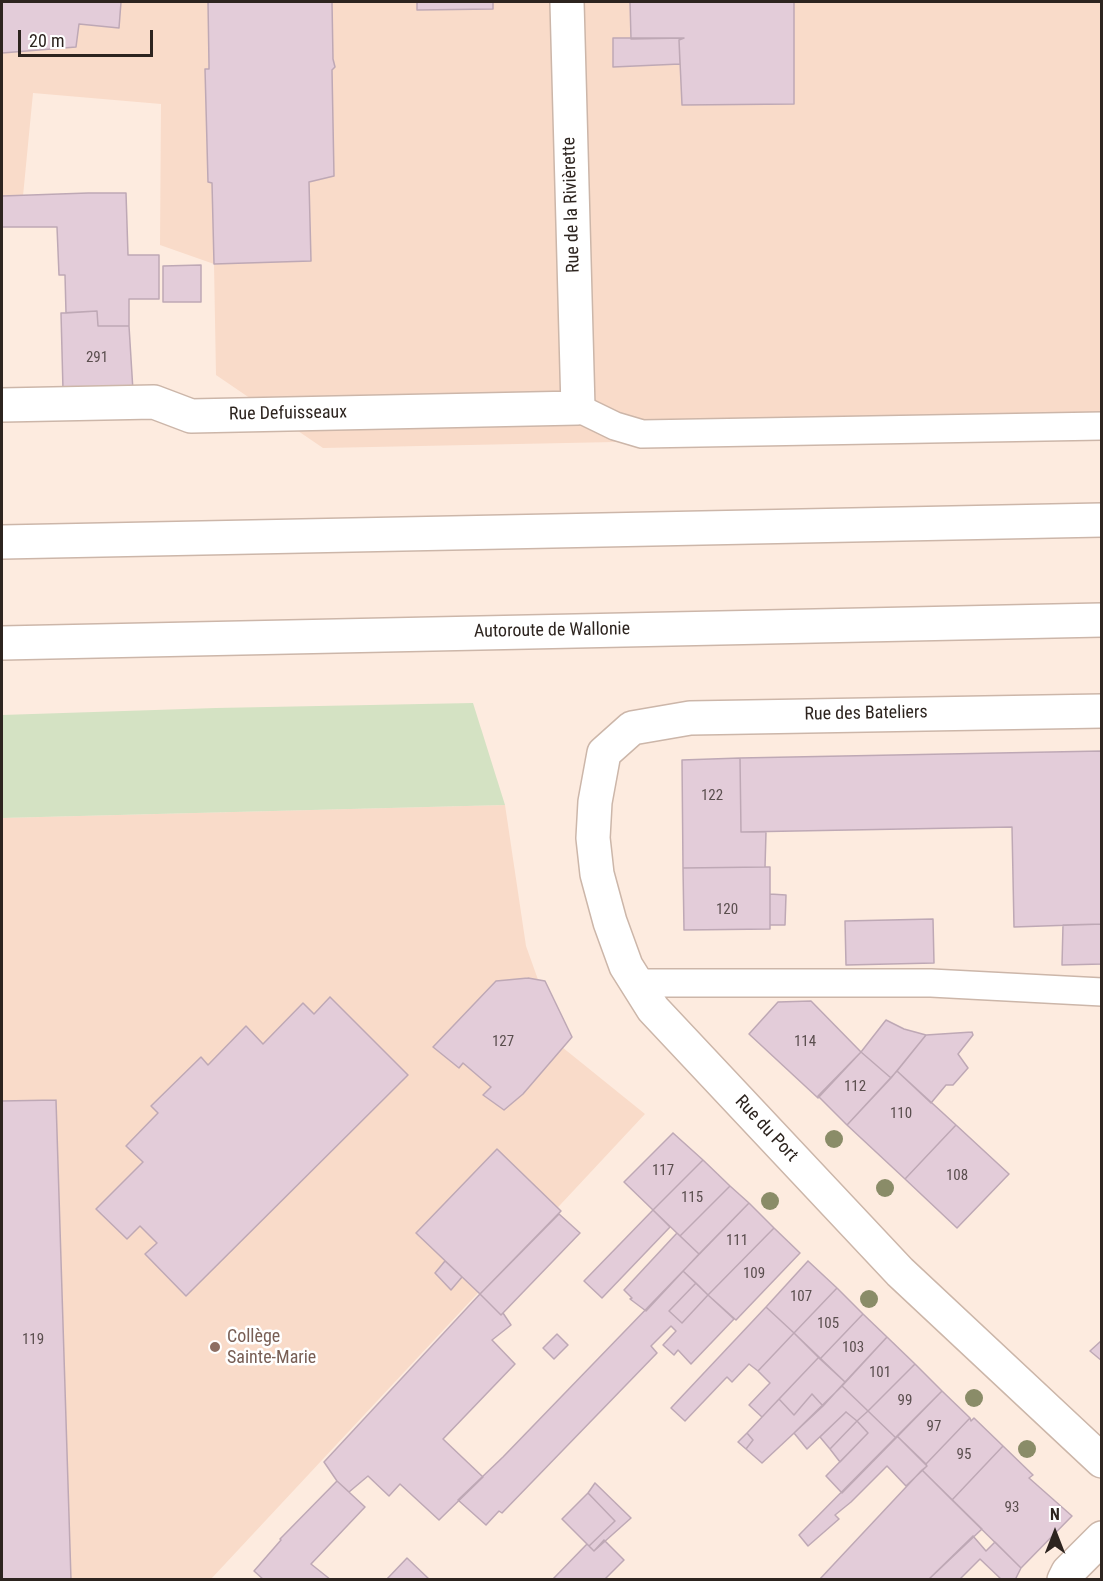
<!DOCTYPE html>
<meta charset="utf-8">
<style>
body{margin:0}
#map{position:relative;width:1103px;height:1581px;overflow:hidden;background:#fdebdf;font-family:"Roboto Condensed",sans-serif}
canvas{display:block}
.frame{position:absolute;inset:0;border:3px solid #2d241f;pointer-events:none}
.north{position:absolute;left:1025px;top:1503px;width:60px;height:60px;-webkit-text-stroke:4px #fff;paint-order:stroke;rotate:0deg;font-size:16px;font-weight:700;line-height:24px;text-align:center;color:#2d241f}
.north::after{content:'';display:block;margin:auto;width:21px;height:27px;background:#2d241f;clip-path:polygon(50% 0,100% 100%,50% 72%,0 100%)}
.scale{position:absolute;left:18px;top:30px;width:135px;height:27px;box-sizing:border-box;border:3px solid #2d241f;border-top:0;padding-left:8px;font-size:18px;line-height:21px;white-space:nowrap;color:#2d241f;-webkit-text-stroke:4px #fff;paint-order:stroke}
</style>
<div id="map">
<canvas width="1103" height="1581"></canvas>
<div class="frame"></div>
<div class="north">N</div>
<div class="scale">20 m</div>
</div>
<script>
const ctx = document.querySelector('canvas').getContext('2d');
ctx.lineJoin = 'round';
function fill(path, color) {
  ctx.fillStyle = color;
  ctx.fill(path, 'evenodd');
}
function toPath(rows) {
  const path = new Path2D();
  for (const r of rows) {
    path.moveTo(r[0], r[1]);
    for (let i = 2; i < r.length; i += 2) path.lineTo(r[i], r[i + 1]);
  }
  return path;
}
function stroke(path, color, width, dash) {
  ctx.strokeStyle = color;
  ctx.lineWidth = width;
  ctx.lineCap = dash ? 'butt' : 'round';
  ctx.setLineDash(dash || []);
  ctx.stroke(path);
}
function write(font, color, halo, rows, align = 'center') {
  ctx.font = font + ' "Roboto Condensed",sans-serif';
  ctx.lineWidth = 5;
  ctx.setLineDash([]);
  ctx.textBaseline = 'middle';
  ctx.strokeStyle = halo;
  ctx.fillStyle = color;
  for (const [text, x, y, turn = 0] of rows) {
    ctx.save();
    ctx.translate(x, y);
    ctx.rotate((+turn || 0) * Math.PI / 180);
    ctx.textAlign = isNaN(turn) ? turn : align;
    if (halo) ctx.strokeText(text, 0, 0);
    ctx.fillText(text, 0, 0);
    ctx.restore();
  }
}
fill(toPath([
 [2,2,1101,2,1101,432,323,448,216,375,214,264,160,245,161,104,33,93,23,196,2,196],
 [505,805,526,946,562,1047,645,1114,211,1579,2,1579,2,818]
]), '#f9dbc9');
fill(toPath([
 [473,703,505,805,2,818,2,715,216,708]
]), '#d4e2c3');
const building = toPath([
 [2,2,121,2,119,28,79,24,76,47,2,53,2,2],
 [208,2,332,2,333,59,335,67,332,70,334,176,309,182,311,261,214,264,212,183,208,182,205,69,209,69,209,65,208,2],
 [417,2,493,2,493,9,417,10,417,2],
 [630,2,794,2,794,104,682,105,679,40,684,38,631,39,630,2],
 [613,38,684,38,679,40,680,64,613,67,613,38],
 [88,193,126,193,128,255,159,255,159,299,129,299,129,326,98,326,97,311,66,313,65,275,59,275,57,227,2,227,2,196,88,193],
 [201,265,201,302,163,302,163,266,201,265],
 [97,311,98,326,129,326,133,391,63,390,61,313,97,311],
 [1102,751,1102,924,1014,927,1012,827,741,832,740,758,1102,751],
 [740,758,741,832,766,832,765,867,683,868,682,760,740,758],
 [765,867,770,867,770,929,684,930,683,868,765,867],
 [770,894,786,895,785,925,770,925,770,894],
 [933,919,934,963,846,965,845,921,933,919],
 [1102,924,1102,964,1062,965,1063,925,1102,924],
 [528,978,545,981,572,1037,523,1094,504,1110,483,1095,491,1087,463,1063,459,1068,433,1047,496,981,528,978],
 [330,997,408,1075,186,1296,145,1254,157,1243,140,1226,127,1239,96,1209,143,1162,126,1146,158,1113,151,1106,201,1057,208,1065,246,1026,263,1044,303,1003,314,1014,330,997],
 [811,1001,861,1052,818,1098,749,1034,778,1002,811,1001],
 [886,1020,904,1029,926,1035,891,1078,861,1052,886,1020],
 [972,1032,973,1035,958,1054,968,1068,953,1085,946,1085,931,1103,897,1071,926,1035,972,1032],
 [861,1052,891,1078,847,1125,818,1096,861,1052],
 [897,1071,956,1125,905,1179,847,1125,897,1071],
 [56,1100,71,1580,2,1580,2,1101,56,1100],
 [956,1125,1009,1174,957,1228,905,1179,956,1125],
 [673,1133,703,1160,653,1210,624,1182,673,1133],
 [497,1149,561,1211,480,1294,416,1233,497,1149],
 [703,1160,730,1186,680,1236,653,1210,703,1160],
 [730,1186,749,1203,699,1254,680,1236,730,1186],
 [749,1203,774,1228,708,1295,683,1271,749,1203],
 [653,1210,670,1227,602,1298,584,1281,653,1210],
 [559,1214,580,1233,501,1315,480,1294,559,1214],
 [774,1228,800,1253,736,1320,708,1295,774,1228],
 [677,1233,699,1254,646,1311,630,1299,632,1298,624,1290,677,1233],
 [445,1261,462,1277,451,1290,435,1273,445,1261],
 [808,1261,837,1288,794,1333,766,1307,808,1261],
 [683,1271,696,1283,669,1311,682,1323,708,1295,734,1319,691,1364,678,1350,674,1355,663,1345,676,1331,671,1326,651,1346,657,1353,502,1513,499,1511,486,1525,458,1500,503,1457,683,1271],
 [696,1283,708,1295,682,1323,669,1311,696,1283],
 [837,1288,863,1314,820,1359,794,1333,837,1288],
 [480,1294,501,1315,503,1313,511,1325,492,1340,515,1364,443,1439,483,1477,439,1520,400,1484,389,1496,368,1476,349,1492,337,1481,324,1462,480,1294],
 [766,1307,794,1333,758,1371,749,1364,732,1382,727,1377,725,1379,685,1421,671,1408,766,1307],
 [863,1314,887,1337,845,1382,820,1359,863,1314],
 [794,1333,819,1357,762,1417,749,1405,770,1383,758,1371,794,1333],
 [557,1334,568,1345,554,1359,543,1348,557,1334],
 [887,1337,915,1364,868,1411,842,1386,887,1337],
 [1102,1340,1102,1361,1090,1351,1102,1340],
 [819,1357,845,1382,823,1406,812,1394,794,1415,779,1399,819,1357],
 [915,1364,942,1391,896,1438,868,1411,915,1364],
 [842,1386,868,1411,857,1421,846,1412,807,1449,794,1433,842,1386],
 [942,1391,970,1418,926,1464,897,1436,942,1391],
 [812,1394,823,1406,762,1463,746,1449,753,1440,747,1433,779,1399,794,1415,812,1394],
 [868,1411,896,1438,842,1493,826,1476,868,1433,857,1421,868,1411],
 [846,1412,857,1421,830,1449,820,1437,846,1412],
 [970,1418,971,1421,974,1418,1003,1446,952,1500,922,1470,927,1466,926,1464,970,1418],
 [857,1421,868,1433,840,1462,830,1449,857,1421],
 [747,1433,753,1440,746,1449,738,1442,747,1433],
 [897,1436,927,1466,906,1486,887,1466,851,1502,835,1515,839,1519,808,1546,799,1535,897,1436],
 [1003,1446,1033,1475,1029,1478,1072,1516,1021,1568,952,1500,1003,1446],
 [922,1470,982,1529,928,1580,819,1580,922,1470],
 [337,1481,365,1507,311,1564,331,1580,264,1580,254,1571,281,1540,280,1539,337,1481],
 [595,1483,631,1518,594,1551,589,1546,615,1521,588,1493,595,1483],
 [588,1493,615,1521,589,1546,562,1519,588,1493],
 [973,1536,986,1551,995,1542,1021,1568,1015,1580,1002,1580,980,1559,959,1580,928,1580,973,1536],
 [604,1540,624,1560,604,1580,552,1580,587,1544,594,1551,604,1540],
 [407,1558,430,1580,386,1580,407,1558]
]);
fill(building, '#e3ccd9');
stroke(building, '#bea8b5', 1.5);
const lane = toPath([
 [578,408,615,426,642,434,1102,426],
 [637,983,931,983,1102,992]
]);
const street = toPath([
 [2,405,154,402,191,416,578,408,567,2],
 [1102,711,690,718,632,728,604,753,595,802,593,838,597,874,610,922,626,966,653,1009,900,1272,1102,1461],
 [1064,1580,1068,1572,1102,1538]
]);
const highway = toPath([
 [2,542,1102,520],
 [2,643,1102,620]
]);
stroke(lane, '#ccb6a9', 30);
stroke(street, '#ccb6a9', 36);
stroke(highway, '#ccb6a9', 36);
stroke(lane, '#fff', 27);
stroke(street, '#fff', 33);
stroke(highway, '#fff', 33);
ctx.fillStyle = '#8a8c68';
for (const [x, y] of [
 [834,1139],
 [885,1188],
 [770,1201],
 [869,1299],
 [974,1398],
 [1027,1449]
]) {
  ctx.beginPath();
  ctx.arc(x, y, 9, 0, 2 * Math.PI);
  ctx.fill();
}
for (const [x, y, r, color] of [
 [215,1347,6,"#8d6e63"]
]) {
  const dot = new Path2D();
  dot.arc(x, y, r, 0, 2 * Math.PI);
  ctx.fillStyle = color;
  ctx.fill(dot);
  stroke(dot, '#fff', 2);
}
write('15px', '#5a4e4e', null, [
 ["291",97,358],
 ["122",712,796],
 ["120",727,910],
 ["127",503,1042],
 ["114",805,1042],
 ["112",855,1087],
 ["110",901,1114],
 ["117",663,1171],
 ["108",957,1176],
 ["115",692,1198],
 ["111",737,1241],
 ["109",754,1274],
 ["107",801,1297],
 ["105",828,1324],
 ["119",33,1340],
 ["103",853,1348],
 ["101",880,1373],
 ["99",905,1401],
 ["97",934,1427],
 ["95",964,1455],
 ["93",1012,1508]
]);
write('18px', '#2d241f', '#fff', [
 ["Rue de la Rivièrette",572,205,-92],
 ["Rue Defuisseaux",288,414,-1],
 ["Autoroute de Wallonie",552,631,-1],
 ["Rue des Bateliers",866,714,-1],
 ["Rue du Port",766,1129,47]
]);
write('18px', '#785e54', '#fff', [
 ["Collège",227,1337],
 ["Sainte-Marie",227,1358]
], 'left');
</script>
